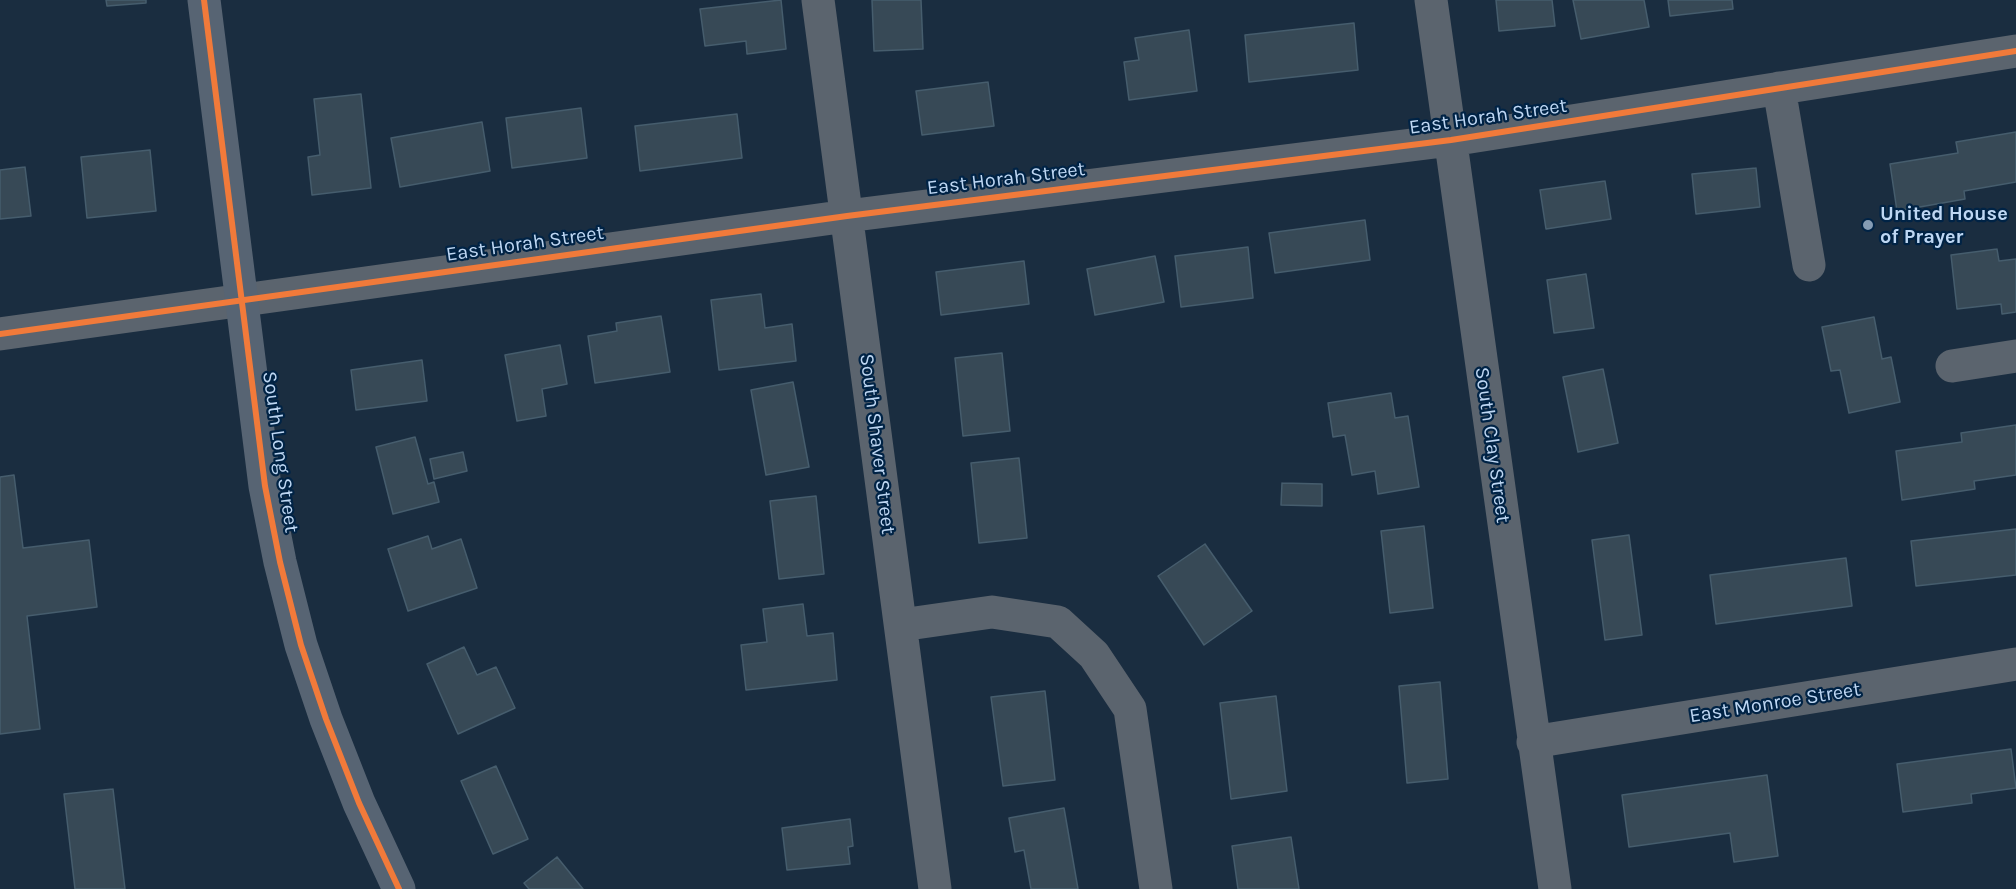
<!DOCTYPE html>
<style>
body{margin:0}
canvas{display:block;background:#1a2d40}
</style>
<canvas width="2016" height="889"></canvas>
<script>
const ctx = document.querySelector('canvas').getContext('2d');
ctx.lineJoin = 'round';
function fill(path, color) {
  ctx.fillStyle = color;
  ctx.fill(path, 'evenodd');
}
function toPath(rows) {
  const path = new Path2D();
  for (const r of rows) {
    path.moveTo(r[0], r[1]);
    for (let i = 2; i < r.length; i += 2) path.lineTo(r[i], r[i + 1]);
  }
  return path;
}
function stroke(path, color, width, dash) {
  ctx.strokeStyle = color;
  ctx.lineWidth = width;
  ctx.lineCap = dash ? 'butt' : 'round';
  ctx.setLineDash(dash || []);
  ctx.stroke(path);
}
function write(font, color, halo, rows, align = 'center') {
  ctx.font = font + ' Karla,sans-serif';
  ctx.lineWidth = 4.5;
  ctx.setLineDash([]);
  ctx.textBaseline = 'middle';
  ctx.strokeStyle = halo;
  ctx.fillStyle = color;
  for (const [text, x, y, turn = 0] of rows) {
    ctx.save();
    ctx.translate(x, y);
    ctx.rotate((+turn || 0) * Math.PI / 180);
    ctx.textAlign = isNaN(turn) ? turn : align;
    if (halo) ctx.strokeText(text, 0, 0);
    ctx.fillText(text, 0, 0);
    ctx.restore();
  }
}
const building = toPath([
 [106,0,146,0,146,3,107,6,106,0],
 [781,0,786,49,747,54,746,41,705,46,700,9,781,0],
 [872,0,921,0,923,49,874,51,872,0],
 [1496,0,1552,0,1555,26,1499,31,1496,0],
 [1573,0,1644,0,1649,27,1581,39,1573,0],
 [1668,0,1732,0,1733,9,1670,16,1668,0],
 [1354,23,1358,70,1249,82,1245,35,1354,23],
 [1189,30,1197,91,1129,100,1124,62,1139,60,1135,38,1189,30],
 [988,82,994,126,922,135,916,91,988,82],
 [361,94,371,188,312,195,308,157,320,155,314,99,361,94],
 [581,108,587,158,512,168,506,118,581,108],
 [737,114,742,158,640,171,635,126,737,114],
 [482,122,490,171,400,187,391,138,482,122],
 [2016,132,2016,182,1964,191,1965,199,1897,211,1890,164,1958,153,1956,142,2016,132],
 [150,150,156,211,87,218,81,157,150,150],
 [25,167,31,216,0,219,0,170,25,167],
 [1756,168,1760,207,1696,214,1692,174,1756,168],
 [1605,181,1611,219,1546,229,1540,190,1605,181],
 [1365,220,1370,260,1275,273,1269,233,1365,220],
 [1248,247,1253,298,1181,307,1175,256,1248,247],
 [1997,249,1999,261,2016,259,2016,312,2002,314,2001,304,1957,309,1951,255,1997,249],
 [1155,256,1164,302,1095,315,1087,269,1155,256],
 [1024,261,1029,304,941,315,936,272,1024,261],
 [1586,274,1594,328,1554,333,1547,280,1586,274],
 [761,294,765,328,792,324,796,361,719,370,711,300,761,294],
 [661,316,670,372,595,383,588,336,617,331,616,323,661,316],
 [1874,317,1882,359,1891,357,1900,402,1849,413,1840,370,1831,371,1822,327,1874,317],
 [560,345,567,384,542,389,546,416,517,421,505,355,560,345],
 [1002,353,1010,431,963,436,955,358,1002,353],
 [422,360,427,401,356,410,351,370,422,360],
 [1603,369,1618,443,1578,452,1563,377,1603,369],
 [793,382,809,467,766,475,751,390,793,382],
 [1391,393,1395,418,1408,416,1419,487,1378,494,1375,471,1352,475,1345,435,1333,437,1328,403,1391,393],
 [2016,425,2016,475,1974,481,1975,489,1902,500,1896,451,1962,442,1961,433,2016,425],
 [415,437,428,484,434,482,439,502,393,514,376,447,415,437],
 [463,452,467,471,434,479,430,459,463,452],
 [1019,458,1027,538,979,543,971,463,1019,458],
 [14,475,23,548,89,540,97,607,27,616,40,729,0,734,0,477,14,475],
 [1282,483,1322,484,1322,506,1281,505,1282,483],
 [816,496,824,574,779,579,770,501,816,496],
 [1424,526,1433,608,1390,613,1381,531,1424,526],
 [2016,529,2016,575,1916,586,1911,541,2016,529],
 [1629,535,1642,635,1605,640,1592,540,1629,535],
 [428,536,432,549,461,539,477,588,408,611,388,549,428,536],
 [1205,544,1252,611,1204,645,1158,576,1205,544],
 [1846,558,1852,606,1716,624,1710,575,1846,558],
 [803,604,807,636,833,633,837,680,746,690,741,645,767,642,763,609,803,604],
 [464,647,477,675,496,667,515,708,458,734,427,664,464,647],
 [1440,682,1448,779,1407,783,1399,686,1440,682],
 [1045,691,1055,780,1003,786,991,697,1045,691],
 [1276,696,1287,791,1231,799,1220,703,1276,696],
 [2011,749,2016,788,1971,794,1972,803,1903,812,1897,764,2011,749],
 [496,766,528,839,493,854,461,781,496,766],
 [1767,775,1778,856,1734,862,1730,833,1629,847,1622,795,1767,775],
 [113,789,125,889,75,889,64,794,113,789],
 [1064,808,1078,889,1031,889,1024,850,1015,852,1009,818,1064,808],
 [850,819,853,846,848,847,850,864,787,870,782,828,850,819],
 [1291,837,1299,889,1238,889,1232,846,1291,837],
 [557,857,583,889,529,889,524,883,557,857]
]);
fill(building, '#374956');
stroke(building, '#465d6d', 1.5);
stroke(toPath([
 [818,0,935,889],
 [1431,0,1555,889],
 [1779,88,1809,265],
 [0,334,847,216,1451,140,2016,51],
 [1952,366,2016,356],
 [901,625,992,612,1058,622,1094,655,1130,709,1156,889],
 [1533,742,2016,664]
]), '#5b646e', 33);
stroke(toPath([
 [204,0,265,486,280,562,301,645,326,719,359,803,399,889]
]), '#576473', 33);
stroke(toPath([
 [204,0,265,486,280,562,301,645,326,719,359,803,399,889],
 [0,334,847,216,1451,140,2016,51]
]), '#f17a3a', 6);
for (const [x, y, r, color] of [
 [1868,225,6,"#859cb4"]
]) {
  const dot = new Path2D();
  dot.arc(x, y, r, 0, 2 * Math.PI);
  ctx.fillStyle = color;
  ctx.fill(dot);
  stroke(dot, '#002345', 2);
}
write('20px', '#bed7f3', '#002345', [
 ["East Horah Street",1488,117,-8],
 ["East Horah Street",1006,179,-7],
 ["East Horah Street",525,244,-8],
 ["South Shaver Street",877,444,83],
 ["South Clay Street",1492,445,82],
 ["South Long Street",280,452,82],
 ["East Monroe Street",1775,703,-9]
]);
write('bold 20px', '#bed7f3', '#002345', [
 ["United House",1880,214],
 ["of Prayer",1880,237]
], 'left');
</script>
